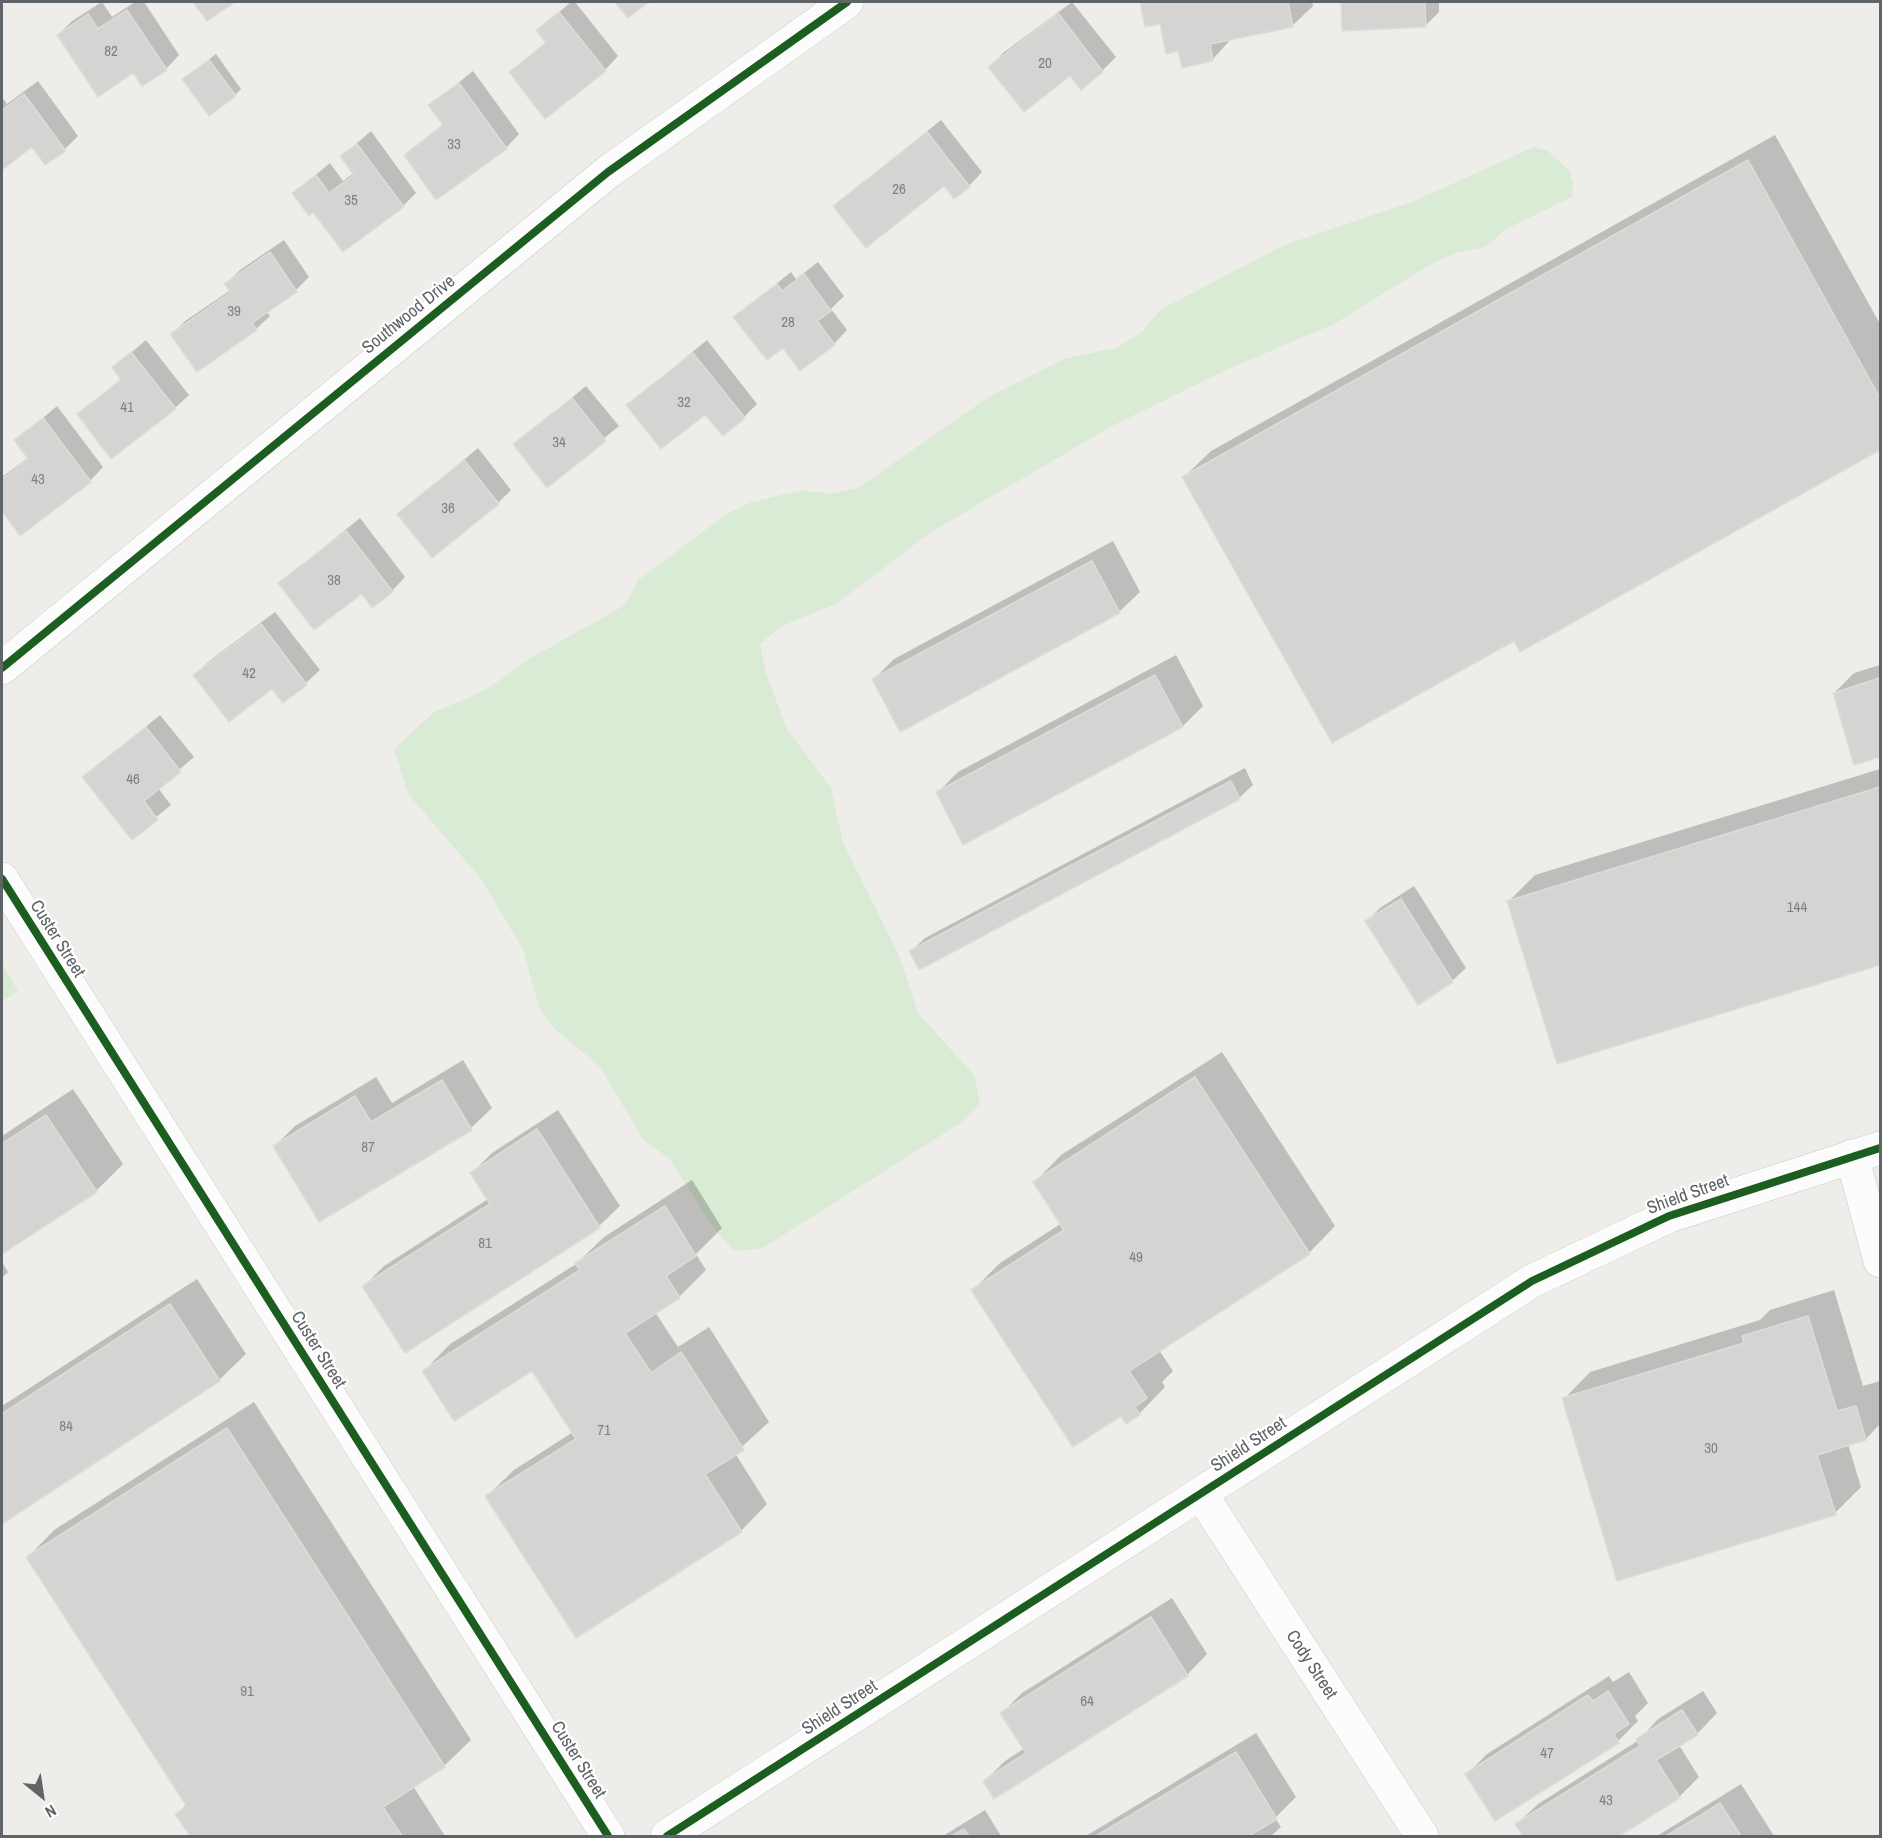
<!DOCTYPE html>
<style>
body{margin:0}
#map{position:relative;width:1882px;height:1838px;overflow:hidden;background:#efedea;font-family:"Archivo Narrow",sans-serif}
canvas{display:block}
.frame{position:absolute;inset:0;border:3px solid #5f6468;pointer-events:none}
.north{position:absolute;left:12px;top:1766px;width:60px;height:60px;-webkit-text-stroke:4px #fff;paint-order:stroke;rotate:150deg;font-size:16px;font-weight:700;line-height:24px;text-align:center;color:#5f6468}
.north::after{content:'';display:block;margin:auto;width:21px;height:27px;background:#5f6468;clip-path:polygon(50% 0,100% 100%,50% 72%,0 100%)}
</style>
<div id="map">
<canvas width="1882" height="1838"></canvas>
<div class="frame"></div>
<div class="north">N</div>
</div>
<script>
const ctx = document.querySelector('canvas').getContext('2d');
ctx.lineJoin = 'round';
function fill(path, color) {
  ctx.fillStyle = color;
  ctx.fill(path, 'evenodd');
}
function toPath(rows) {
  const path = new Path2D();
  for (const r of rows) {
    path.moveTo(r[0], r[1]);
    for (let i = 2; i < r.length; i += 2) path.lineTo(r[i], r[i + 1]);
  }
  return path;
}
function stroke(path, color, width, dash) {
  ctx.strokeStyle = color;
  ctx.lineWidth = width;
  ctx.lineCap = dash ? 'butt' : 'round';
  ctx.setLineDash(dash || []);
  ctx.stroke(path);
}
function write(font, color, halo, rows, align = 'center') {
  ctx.font = font + ' "Archivo Narrow",sans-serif';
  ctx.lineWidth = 4.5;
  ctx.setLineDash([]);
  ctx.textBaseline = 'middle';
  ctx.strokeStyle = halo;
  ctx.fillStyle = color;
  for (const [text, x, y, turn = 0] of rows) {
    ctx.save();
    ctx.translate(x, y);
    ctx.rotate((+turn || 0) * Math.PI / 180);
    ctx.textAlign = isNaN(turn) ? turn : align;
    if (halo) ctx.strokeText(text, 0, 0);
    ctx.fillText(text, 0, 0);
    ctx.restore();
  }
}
fill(toPath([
 [1534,147,1548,151,1569,170,1573,184,1572,197,1508,228,1485,247,1456,253,1428,266,1334,324,1226,370,1112,426,931,532,836,604,782,626,760,644,766,673,787,729,831,788,843,842,901,960,918,1013,974,1075,980,1104,959,1124,761,1249,734,1251,715,1230,669,1158,644,1141,599,1066,556,1030,539,1008,524,952,482,880,408,794,394,749,434,712,484,691,529,659,625,605,638,580,725,515,749,503,802,490,831,494,858,488,990,396,1064,359,1118,347,1142,332,1160,310,1284,245,1412,202],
 [2,963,18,991,2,1001]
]), '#d9ebd5');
fill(toPath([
 [102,2,112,17,135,2,144,2,179,55,166,69,133,71,58,35,72,21],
 [195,2,232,2,207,19],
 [571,2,575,2,618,56,605,70,511,72,547,41,538,30],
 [1072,2,1116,57,1102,71,1081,87,1070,74,990,67,1003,53],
 [1141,2,1312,2,1313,6,1292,26,1232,38,1212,60,1179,49,1161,23,1146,26],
 [1342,2,1439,2,1439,12,1426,25,1344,29],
 [216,54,241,89,235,95,184,79],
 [473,71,519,134,506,148,406,155,444,123,430,105],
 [38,81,78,136,65,149,32,145,2,168,2,97,7,104],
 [941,120,982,172,969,186,944,184,835,206],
 [371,131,416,193,403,206,313,210,294,193,330,163,343,181,354,173,342,156],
 [1775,135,1880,324,1880,449,1521,650,1515,639,1184,477,1211,451],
 [284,240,309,277,296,290,266,311,270,316,256,329,172,334,185,321,231,290,226,284,240,270],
 [818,262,844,296,831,309,847,330,834,344,783,345,735,317,791,272,796,279],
 [146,340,189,395,175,408,79,414,122,378,114,367],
 [707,340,757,404,744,417,628,405],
 [586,386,619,426,547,485,515,445],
 [57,406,103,467,90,481,20,534,2,509,2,477,29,457,16,441],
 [478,448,511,490,498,503,399,514],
 [360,518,405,577,392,591,362,592,280,583],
 [1113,541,1140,592,1119,612,874,679,894,659],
 [275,612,320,670,306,683,284,701,272,687,195,675,208,662],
 [1176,655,1203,706,1183,726,964,843,937,793,958,772],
 [1880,665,1880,755,1855,763,1834,693,1854,673],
 [160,715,194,757,158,788,171,805,132,837,84,778],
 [1245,768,1253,785,1239,798,911,951,925,938],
 [1880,769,1880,964,1558,1062,1509,901,1535,875],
 [1414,886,1466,968,1452,981,1367,921,1380,908],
 [1222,1052,1335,1226,1309,1253,1159,1350,1173,1371,1162,1382,1165,1387,1139,1414,1121,1414,973,1290,1000,1263,1062,1223,1035,1182,1061,1155],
 [463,1060,492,1108,471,1128,320,1220,275,1146,295,1126,376,1077,392,1103],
 [73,1089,123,1164,96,1191,2,1253,2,1136],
 [558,1110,620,1206,599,1226,406,1351,364,1286,384,1266,488,1199,472,1173,492,1153],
 [692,1180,722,1228,696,1254,706,1270,679,1297,655,1312,678,1347,709,1327,769,1422,735,1453,767,1504,741,1531,487,1496,514,1470,573,1432,532,1369,424,1371,450,1344,576,1264,604,1237],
 [2,1262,8,1272,2,1278],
 [197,1279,246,1354,219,1380,2,1522,2,1406],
 [1834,1290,1863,1386,1880,1381,1880,1424,1866,1439,1848,1444,1861,1487,1835,1513,1564,1399,1590,1372,1760,1320,1770,1310],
 [254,1402,471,1740,444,1766,413,1786,445,1836,191,1836,177,1814,187,1804,28,1557,54,1530],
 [1172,1598,1207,1654,1187,1675,995,1797,985,1781,1005,1761,1025,1748,1002,1713,1022,1693],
 [1629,1672,1648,1703,1635,1716,1638,1721,1618,1741,1467,1774,1487,1754,1609,1676,1613,1682],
 [1703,1691,1717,1713,1697,1734,1679,1745,1699,1777,1679,1797,1616,1836,1525,1836,1517,1824,1538,1804,1639,1740,1658,1719],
 [1256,1733,1296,1797,1275,1818,1281,1827,1271,1836,1086,1836],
 [1741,1784,1774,1836,1657,1836],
 [985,1810,1001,1836,943,1836]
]), '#0003');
const building = toPath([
 [193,2,235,2,207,21,193,2],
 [615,2,649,2,628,18,615,2],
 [1140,2,1288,2,1293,27,1210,44,1213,61,1182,68,1178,51,1166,54,1160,24,1145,27,1140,2],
 [1341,2,1425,2,1426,27,1342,31,1341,2],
 [127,10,167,70,142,86,133,73,98,97,57,35,88,14,98,29,127,10],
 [559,12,606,71,545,119,509,72,546,43,536,30,559,12],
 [1058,13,1103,72,1081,90,1070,76,1024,112,988,67,1058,13],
 [209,60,236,96,209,116,182,79,209,60],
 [459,83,507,149,436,200,404,155,443,125,428,105,459,83],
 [24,94,66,151,45,165,32,147,2,170,2,110,24,94],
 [927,132,970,187,954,199,944,186,866,248,833,206,927,132],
 [357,144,404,207,343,252,313,212,309,216,292,193,316,175,329,193,354,175,340,156,357,144],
 [1748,160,1880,398,1880,450,1520,652,1514,641,1332,743,1182,477,1748,160],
 [270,252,297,292,252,323,257,330,197,372,170,334,231,292,224,284,270,252],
 [804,274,831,311,817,321,835,345,800,371,783,348,767,360,733,317,777,284,782,291,804,274],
 [131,352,176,409,111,459,77,414,121,380,112,367,131,352],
 [693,353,745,418,723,436,705,415,661,449,626,405,693,353],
 [572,398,606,441,547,488,513,444,572,398],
 [43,418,91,482,20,536,2,511,2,479,28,459,14,440,43,418],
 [464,460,499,504,432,558,397,514,464,460],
 [346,531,393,592,372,608,362,594,314,630,278,583,346,531],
 [1092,561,1120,613,900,732,872,679,1092,561],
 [261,624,307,685,283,703,272,689,229,722,193,675,261,624],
 [1155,675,1183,727,963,845,936,792,1155,675],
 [1880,678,1880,757,1854,765,1833,693,1880,678],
 [146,727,181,772,144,801,158,820,132,840,82,777,146,727],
 [1231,781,1240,799,919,970,909,951,1231,781],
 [1880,787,1880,965,1557,1064,1507,901,1880,787],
 [1401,899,1453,982,1418,1005,1365,921,1401,899],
 [1195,1077,1310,1254,1129,1371,1147,1398,1135,1407,1140,1415,1126,1424,1121,1416,1073,1447,971,1290,1064,1230,1033,1182,1195,1077],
 [442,1080,472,1130,319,1222,273,1146,355,1096,371,1122,442,1080],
 [46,1115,97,1192,2,1254,2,1144,46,1115],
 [537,1129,600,1228,405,1353,362,1286,490,1204,470,1173,537,1129],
 [665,1206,696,1256,666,1276,680,1298,625,1333,651,1373,681,1352,744,1450,705,1474,742,1532,576,1638,485,1496,576,1439,532,1371,454,1421,422,1371,580,1270,575,1263,665,1206],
 [170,1304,220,1381,2,1524,2,1414,170,1304],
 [1808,1316,1837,1411,1856,1406,1866,1440,1817,1455,1836,1515,1617,1581,1562,1398,1744,1343,1742,1336,1808,1316],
 [227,1428,445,1767,383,1807,402,1836,190,1836,175,1814,187,1807,26,1557,227,1428],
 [1151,1617,1188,1676,994,1799,983,1781,1026,1753,1000,1713,1151,1617],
 [1608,1691,1629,1724,1614,1734,1619,1743,1495,1821,1465,1774,1588,1695,1593,1701,1608,1691],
 [1682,1710,1698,1735,1656,1760,1680,1798,1619,1836,1523,1836,1515,1824,1640,1746,1636,1739,1682,1710],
 [1236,1752,1277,1819,1252,1834,1254,1836,1096,1836,1236,1752],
 [1720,1803,1741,1836,1666,1836,1698,1817,1720,1803],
 [964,1829,969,1836,952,1836,964,1829]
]);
fill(building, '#d5d4d3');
stroke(building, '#dedcd9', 1.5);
const minor = toPath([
 [2,668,608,172,847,2],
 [2,879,608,1836],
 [1852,1156,1880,1261],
 [1201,1494,1422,1836],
 [667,1836,1532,1281,1669,1216,1880,1148]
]);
stroke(minor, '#c9caca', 34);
stroke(minor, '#fdfcfc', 33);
stroke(toPath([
 [2,668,608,172,847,2],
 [2,879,608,1836],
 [667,1836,1532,1281,1669,1216,1880,1148]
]), '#1b5e20', 8);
write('15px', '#7e8184', null, [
 ["82",111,52],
 ["20",1045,64],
 ["33",454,145],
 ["26",899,190],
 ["35",351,201],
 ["39",234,312],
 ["28",788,323],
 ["32",684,403],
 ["41",127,408],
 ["34",559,443],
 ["43",38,480],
 ["36",448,509],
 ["38",334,581],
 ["42",249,674],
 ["46",133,780],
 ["144",1797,908],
 ["87",368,1148],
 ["81",485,1244],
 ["49",1136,1258],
 ["84",66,1427],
 ["71",604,1431],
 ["30",1711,1449],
 ["91",247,1692],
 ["64",1087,1702],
 ["47",1547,1754],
 ["43",1606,1801]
]);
write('18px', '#5f6468', '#fff', [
 ["Southwood Drive",409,315,-39],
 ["Custer Street",57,939,58],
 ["Shield Street",1688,1195,-20],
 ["Custer Street",318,1350,58],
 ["Shield Street",1249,1445,-33],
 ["Cody Street",1311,1665,57],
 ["Shield Street",840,1708,-33],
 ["Custer Street",578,1760,58]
]);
</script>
